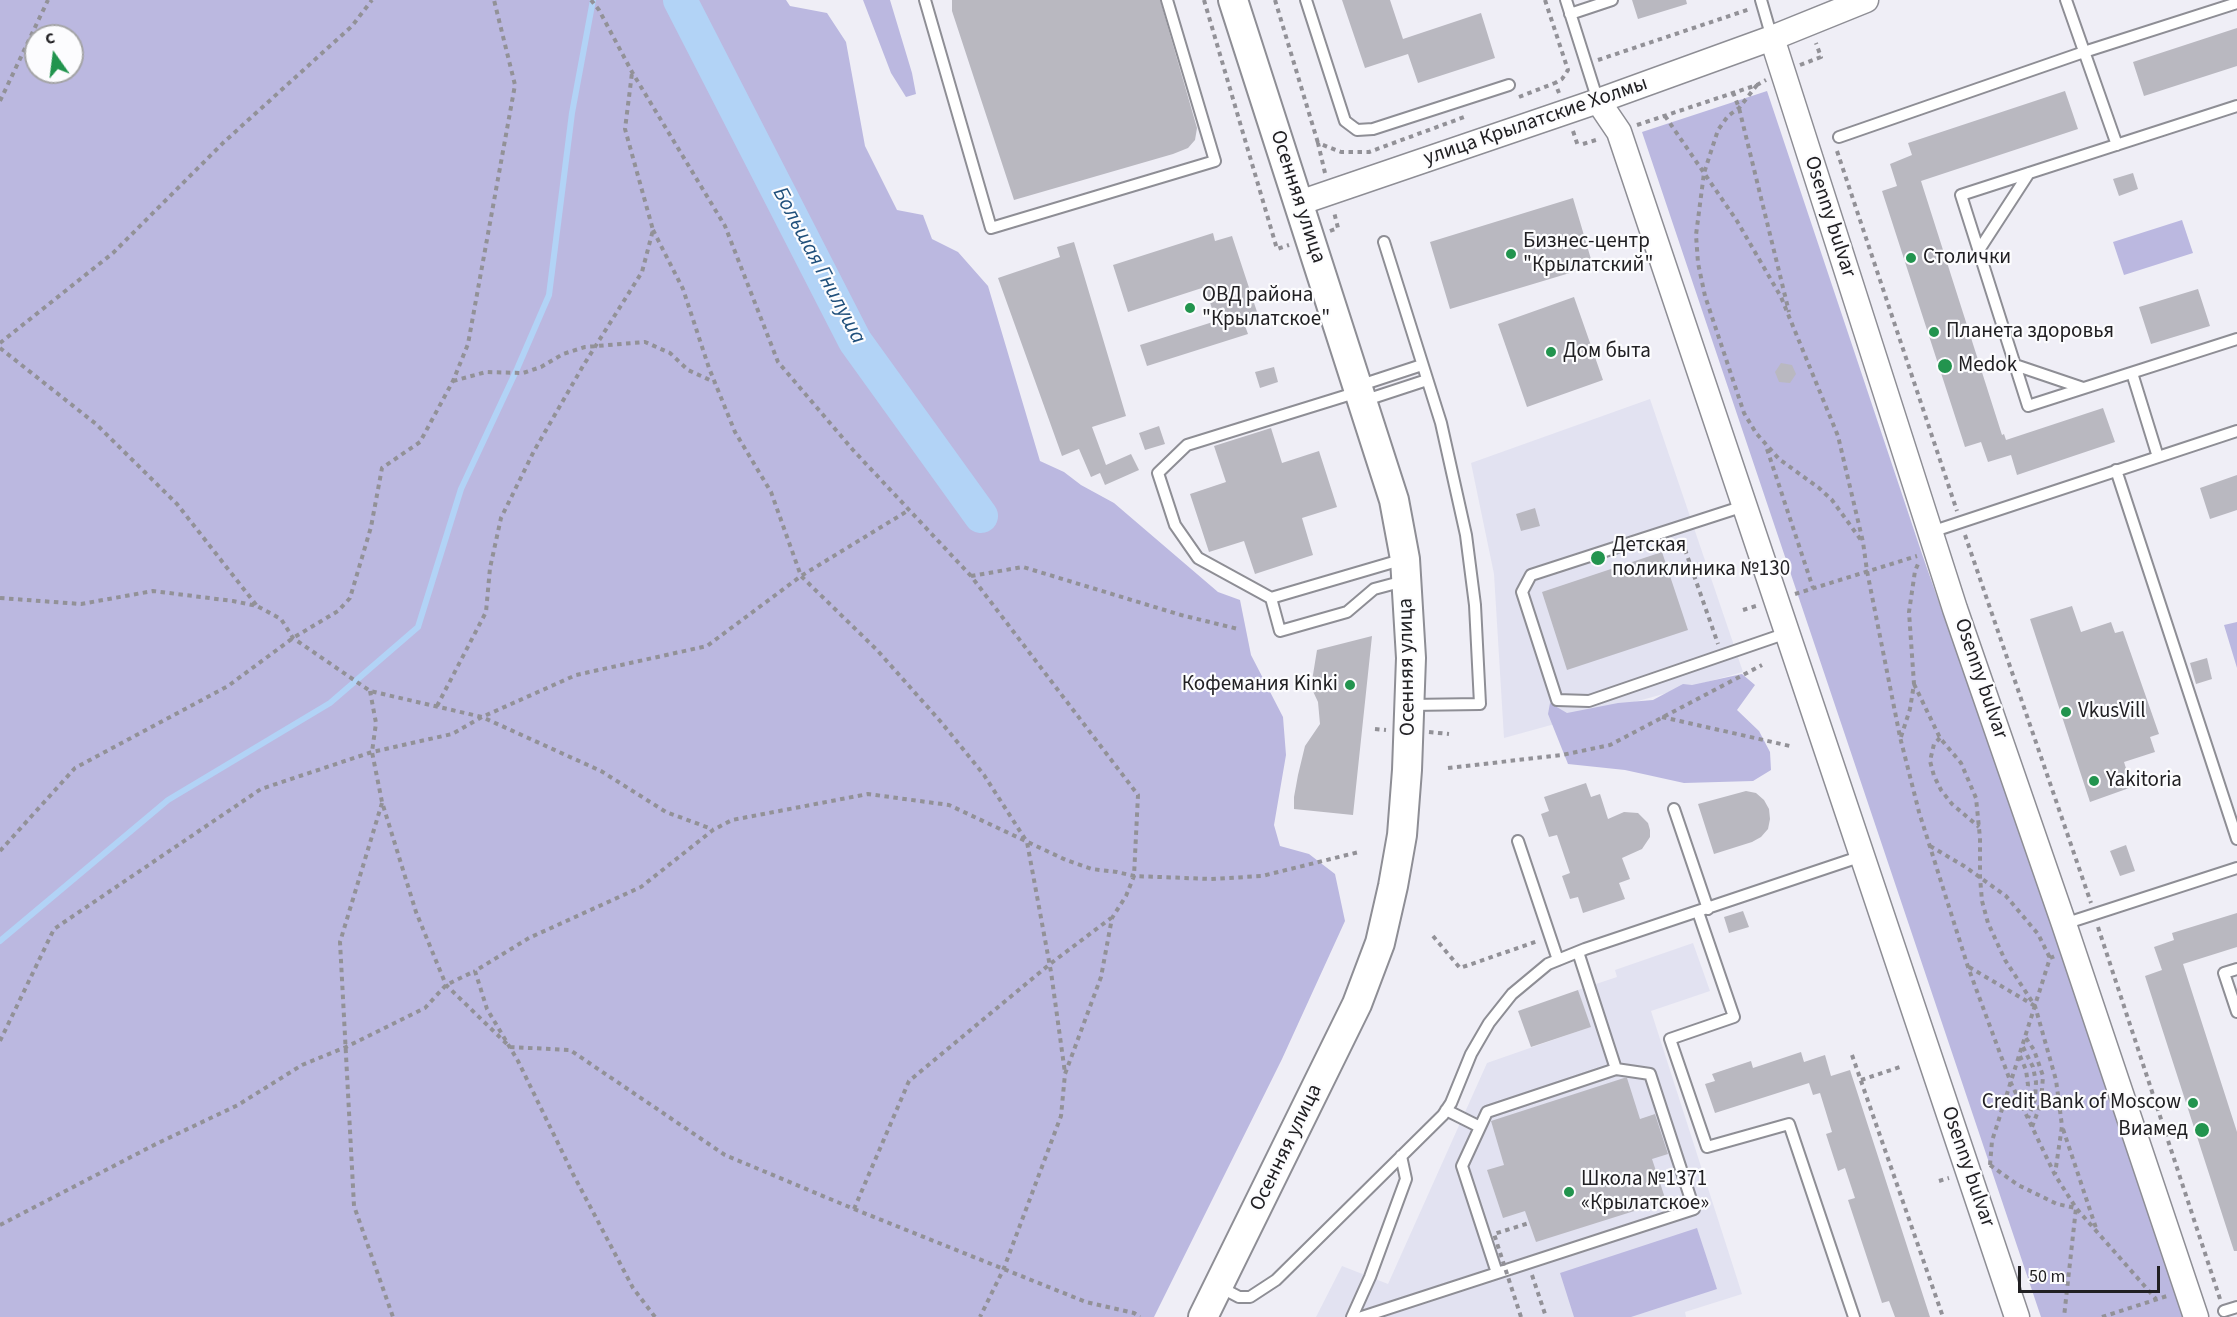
<!DOCTYPE html>
<meta charset="utf-8">
<style>
body{margin:0}
#map{position:relative;width:2237px;height:1317px;overflow:hidden;background:#efeef6;font-family:"Source Sans 3",sans-serif}
canvas{display:block}
.north{position:absolute;left:24px;top:24px;width:60px;height:60px;box-sizing:border-box;background:#fcfcfe;border:2px solid #a4a4a6;border-radius:50%;rotate:346deg;font-size:16px;font-weight:700;line-height:24px;text-align:center;color:#212023}
.north::after{content:'';display:block;margin:auto;width:21px;height:27px;background:#22944e;clip-path:polygon(50% 0,100% 100%,50% 72%,0 100%)}
.scale{position:absolute;left:2018px;top:1266px;width:142px;height:27px;box-sizing:border-box;border:3px solid #212023;border-top:0;padding-left:8px;font-size:18px;line-height:21px;white-space:nowrap;color:#212023;-webkit-text-stroke:4px #fcfcfe;paint-order:stroke}
</style>
<div id="map">
<canvas width="2237" height="1317"></canvas>
<div class="north">С</div>
<div class="scale">50 m</div>
</div>
<script>
const ctx = document.querySelector('canvas').getContext('2d');
ctx.lineJoin = 'round';
function fill(path, color) {
  ctx.fillStyle = color;
  ctx.fill(path, 'evenodd');
}
function toPath(rows) {
  const path = new Path2D();
  for (const r of rows) {
    path.moveTo(r[0], r[1]);
    for (let i = 2; i < r.length; i += 2) path.lineTo(r[i], r[i + 1]);
  }
  return path;
}
function stroke(path, color, width, dash) {
  ctx.strokeStyle = color;
  ctx.lineWidth = width;
  ctx.lineCap = dash ? 'butt' : 'round';
  ctx.setLineDash(dash || []);
  ctx.stroke(path);
}
function write(font, color, halo, rows, align = 'center') {
  ctx.font = font + ' "Source Sans 3",sans-serif';
  ctx.lineWidth = 4.5;
  ctx.setLineDash([]);
  ctx.textBaseline = 'middle';
  ctx.strokeStyle = halo;
  ctx.fillStyle = color;
  for (const [text, x, y, turn = 0] of rows) {
    ctx.save();
    ctx.translate(x, y);
    ctx.rotate((+turn || 0) * Math.PI / 180);
    ctx.textAlign = isNaN(turn) ? turn : align;
    if (halo) ctx.strokeText(text, 0, 0);
    ctx.fillText(text, 0, 0);
    ctx.restore();
  }
}
fill(toPath([
 [1650,399,1743,672,1504,738,1494,574,1471,463],
 [1693,943,1710,991,1651,1011,1742,1294,1685,1312,1686,1317,1316,1317,1342,1266,1388,1284,1487,1063,1590,1027,1578,990,1617,977,1615,970]
]), '#e2e2f1');
fill(toPath([
 [0,0,786,0,790,6,827,13,846,42,865,146,897,210,923,215,932,239,958,252,988,286,1040,461,1064,472,1081,485,1114,503,1218,592,1240,600,1251,655,1283,717,1286,755,1274,825,1280,846,1309,854,1335,874,1345,921,1282,1059,1154,1317,0,1317],
 [36,36,72,36,72,72,36,72],
 [863,0,890,0,912,73,916,94,906,97,891,73],
 [1767,91,1922,554,2062,953,2184,1317,2041,1317,1642,132],
 [2182,220,2193,253,2124,275,2113,242],
 [2237,622,2237,668,2224,625],
 [1742,674,1755,685,1737,710,1759,731,1770,752,1771,770,1753,781,1684,783,1625,770,1568,764,1548,714,1550,703,1567,713,1618,703,1653,700,1683,684,1692,685],
 [1697,1228,1717,1289,1631,1317,1574,1317,1560,1273]
]), '#bbb8e0');
stroke(toPath([
 [0,941,168,800,330,703,418,627,461,489,517,369,549,295,572,113,593,0]
]), '#b2d3f6', 6);
stroke(toPath([
 [680,0,855,341,981,516]
]), '#b2d3f6', 34);
fill(toPath([
 [952,0,1160,0,1197,128,1195,140,1188,148,1173,154,1014,200,952,11],
 [1342,0,1390,0,1403,39,1481,13,1495,58,1418,83,1408,54,1365,68],
 [1632,0,1686,0,1687,4,1638,19],
 [2237,28,2237,66,2144,96,2133,62],
 [2065,91,2078,129,1921,181,2002,435,2004,434,2006,440,2103,408,2115,442,2017,475,2011,455,1988,462,1981,442,1965,447,1882,191,1897,186,1890,164,1912,155,1908,143],
 [2133,173,2138,189,2119,196,2113,179],
 [1573,198,1593,266,1450,309,1430,242],
 [1213,233,1215,241,1232,236,1259,318,1244,323,1248,334,1147,366,1140,345,1216,321,1205,287,1128,312,1113,265],
 [1074,242,1126,416,1092,427,1106,465,1131,454,1139,470,1105,485,1100,473,1091,477,1079,449,1062,456,998,278,1060,257,1057,247],
 [2198,289,2210,326,2151,344,2139,307],
 [1574,297,1603,380,1527,407,1498,324],
 [1781,363,1792,365,1796,374,1790,383,1779,382,1775,372],
 [1274,367,1278,382,1260,388,1255,372],
 [1159,426,1165,444,1145,450,1139,433],
 [1271,428,1282,463,1319,451,1337,507,1302,518,1313,555,1255,574,1244,541,1209,552,1190,494,1226,482,1214,446],
 [2237,475,2237,510,2210,519,2200,488],
 [1535,508,1540,526,1521,531,1516,514],
 [1662,552,1688,630,1567,670,1542,592],
 [2072,606,2081,632,2111,622,2115,633,2123,631,2159,734,2150,737,2155,752,2124,762,2132,787,2090,802,2030,619],
 [1372,636,1353,815,1294,809,1294,797,1298,775,1305,746,1320,724,1318,702,1311,687,1317,650],
 [2207,658,2212,679,2196,684,2190,663],
 [1586,783,1591,797,1600,794,1608,819,1624,812,1638,813,1648,823,1650,830,1650,837,1642,849,1622,858,1630,879,1619,883,1625,899,1583,913,1578,897,1570,899,1562,876,1570,873,1557,835,1549,837,1541,814,1549,811,1544,797],
 [1746,791,1756,793,1764,800,1769,809,1770,819,1768,829,1761,837,1752,842,1714,854,1698,804],
 [2126,845,2135,871,2120,876,2110,851],
 [1743,911,1749,927,1729,933,1724,917],
 [2237,913,2237,947,2183,964,2237,1132,2237,1251,2234,1251,2145,976,2162,970,2154,947,2174,940,2172,933],
 [1578,990,1591,1027,1531,1047,1518,1011],
 [1801,1052,1804,1062,1825,1055,1831,1076,1850,1070,1930,1317,1895,1317,1889,1301,1882,1303,1848,1200,1855,1198,1845,1168,1838,1171,1826,1134,1832,1132,1820,1093,1813,1095,1809,1083,1715,1113,1705,1084,1715,1081,1712,1074,1751,1061,1753,1068],
 [1624,1078,1627,1078,1640,1119,1655,1114,1668,1154,1652,1159,1666,1201,1536,1242,1525,1211,1503,1218,1487,1170,1504,1165,1491,1121]
]), '#b9b8c0');
const service = toPath([
 [925,0,991,228,1215,161,1167,0],
 [1306,0,1345,121,1357,130,1373,129,1509,85],
 [1566,0,1598,101],
 [1761,0,1772,38],
 [2066,0,2117,145],
 [1570,14,1612,0],
 [2237,106,1961,195,2028,406,2237,339],
 [1839,137,2084,52,2237,3],
 [1384,242,1441,423,1466,535,1475,605,1480,704,1410,705],
 [1979,250,2029,173],
 [2015,365,2083,388],
 [2132,373,2158,457],
 [1358,386,1422,365],
 [1358,392,1187,445,1158,473,1175,525,1198,558,1271,598,1404,559],
 [1363,401,1427,380],
 [2116,470,2237,839],
 [1744,506,1531,575,1522,592,1557,700,1589,701,1787,633],
 [1931,532,2237,431],
 [1271,598,1280,631,1347,612,1374,589,1404,581],
 [1674,809,1708,909],
 [1518,841,1558,960],
 [1698,912,1734,1017,1670,1039,1707,1147,1789,1124,1854,1317],
 [2064,924,2237,868],
 [2237,969,2224,973,2237,1012],
 [1446,1110,1480,1127],
 [1497,1273,1462,1166,1487,1112,1616,1069],
 [1218,1286,1239,1297,1250,1297,1276,1280,1443,1115,1451,1103,1471,1054,1489,1023,1512,994,1548,964,1585,949,1862,856],
 [2224,1311,2237,1307],
 [1352,1317,1370,1277,1406,1179,1401,1156],
 [1362,1317,1694,1209,1650,1074,1616,1069,1578,952]
]);
const tertiary = toPath([
 [1772,38,1955,609,2064,924,2196,1317],
 [1598,101,1619,132,2017,1317],
 [1299,203,1598,101,1772,38,1866,0]
]);
const secondary = toPath([
 [1203,1317,1357,1004,1380,943,1393,886,1402,835,1407,770,1411,658,1405,559,1394,500,1233,0]
]);
stroke(service, '#8e8e95', 14);
stroke(tertiary, '#8e8e95', 27);
stroke(secondary, '#8e8e95', 32);
stroke(toPath([
 [591,0,599,10,632,72,725,226,778,362,853,450,971,576,1138,795,1134,876,1126,896,1112,918,1101,977,1065,1074,1061,1116,1004,1268,980,1317],
 [1204,0,1277,249,1289,245],
 [1275,0,1318,143],
 [1545,0,1568,70,1562,79,1555,83,1559,93],
 [1598,60,1750,9],
 [1800,65,1821,57,1816,43],
 [1757,85,1739,108,1728,116,1718,130,1704,173,1696,235,1698,263,1705,296,1744,413,1756,433,1779,459,1819,488,1832,500,1861,540],
 [1733,92,1739,108,1789,312],
 [1519,97,1555,83],
 [0,101,48,0],
 [1665,116,1737,221,1781,297,1838,436,1863,542,1867,571,1900,737,1919,812,1968,967,2011,1083,2055,1175,2076,1208,2156,1299],
 [1637,125,1757,85,1766,80],
 [1573,131,1578,146],
 [1583,144,1599,139],
 [1837,151,1957,511],
 [1325,173,1318,143,1341,152,1369,152,1467,116],
 [653,230,683,289,709,368,735,432,771,492,801,576,877,650,941,722,984,775,1027,842,1051,972,1065,1073],
 [1330,231,1338,228,1334,212],
 [0,343,113,253,224,142,352,26,372,0],
 [0,348,96,424,177,504,257,606],
 [453,381,486,372,523,373,541,367,563,354,585,347,645,342,670,353,688,370,714,382],
 [1767,449,1813,588],
 [1965,535,2091,903],
 [1682,541,1718,644],
 [971,576,1023,567,1181,615,1238,629],
 [1795,594,1917,556],
 [0,598,81,604,153,591,233,601,257,606,281,619,293,638,370,691,482,717,601,771,666,812,712,829],
 [1743,610,1756,606],
 [1914,684,1940,738,1961,763,1976,798,1980,838,1980,877,1982,901,1988,923,2005,960,2035,1006,2056,1080,2062,1126,2055,1174],
 [370,691,376,723,372,752,382,802,416,912,446,985,510,1047,570,1050,725,1155,854,1209,909,1081,1050,964,1111,918],
 [437,706,486,612,490,568,501,518,534,451,583,366,642,272,653,230,625,129,632,73],
 [1662,717,1790,746],
 [1375,729,1386,730],
 [1429,732,1449,734],
 [1901,737,1910,709,1914,684,1909,612,1915,571,1918,564],
 [1940,738,1934,744,1930,761,1934,776,1941,790,1952,804,1979,827],
 [1448,768,1562,755,1610,745,1762,665],
 [382,803,340,942,354,1206,393,1317],
 [1930,846,1964,866,2006,896,2038,934,2050,958],
 [0,851,75,768,228,686,293,638,338,611,350,598,371,527,382,468,420,442,453,381,468,344,515,85,494,0],
 [2098,927,2220,1299],
 [1433,936,1460,968,1538,941],
 [1969,967,2035,1006],
 [2026,1038,2034,1050,2043,1076,2041,1103,2032,1127],
 [0,1041,54,929,261,789,372,752,452,734,482,717,576,675,707,646,801,576,909,510],
 [2023,1047,2033,1067,2036,1082,2035,1100,2028,1118],
 [1852,1055,1943,1317],
 [2020,1056,2026,1070,2028,1085,2023,1108],
 [1861,1080,1900,1067],
 [2063,1129,2096,1228],
 [1990,1165,1992,1141,2050,958,2055,956],
 [1990,1165,2018,1185,2057,1204,2076,1208,2064,1317],
 [1939,1181,1949,1178],
 [854,1209,1086,1302,1134,1313,1140,1317],
 [0,1225,156,1144,238,1105,302,1065,346,1047,425,1008,446,985,475,971],
 [1532,1275,1546,1317],
 [655,1317,633,1288,573,1174,518,1061,487,1009,475,971,529,938,641,887,713,830,732,820,868,794,949,805,1066,860,1092,869,1117,872,1134,876,1211,879,1262,876,1359,852],
 [2102,1317,2167,1296]
]), '#929197', 4, [4.5, 4.5]);
stroke(service, '#fff', 10);
stroke(tertiary, '#fff', 24);
stroke(secondary, '#fff', 28);
stroke(toPath([
 [1521,1317,1494,1234,1529,1223]
]), '#929197', 4, [4.5, 4.5]);
for (const [x, y, r, color] of [
 [1511,254,6,"#22944e"],
 [1911,258,6,"#22944e"],
 [1190,308,6,"#22944e"],
 [1934,332,6,"#22944e"],
 [1551,352,6,"#22944e"],
 [1945,366,8,"#22944e"],
 [1598,558,8,"#22944e"],
 [1350,685,6,"#22944e"],
 [2066,712,6,"#22944e"],
 [2094,781,6,"#22944e"],
 [2193,1103,6,"#22944e"],
 [2202,1130,8,"#22944e"],
 [1569,1192,6,"#22944e"]
]) {
  const dot = new Path2D();
  dot.arc(x, y, r, 0, 2 * Math.PI);
  ctx.fillStyle = color;
  ctx.fill(dot);
  stroke(dot, '#fcfcfe', 2);
}
write('21px', '#212023', '#fcfcfe', [
 ["улица Крылатские Холмы",1536,122,-19],
 ["Осенняя улица",1297,197,72],
 ["Osenny bulvar",1829,217,72],
 ["Осенняя улица",1408,667,-91],
 ["Osenny bulvar",1980,679,71],
 ["Осенняя улица",1287,1148,-64],
 ["Osenny bulvar",1967,1167,71]
]);
write('21px', '#212023', '#fcfcfe', [
 ["Бизнес-центр",1523,242],
 ["\"Крылатский\"",1523,266],
 ["Столички",1923,258],
 ["ОВД района",1202,296],
 ["\"Крылатское\"",1202,320],
 ["Планета здоровья",1946,332],
 ["Дом быта",1563,352],
 ["Medok",1958,366],
 ["Детская",1612,546],
 ["поликлиника №130",1612,570],
 ["Кофемания Kinki",1338,685,"right"],
 ["VkusVill",2078,712],
 ["Yakitoria",2106,781],
 ["Credit Bank of Moscow",2181,1103,"right"],
 ["Виамед",2188,1130,"right"],
 ["Школа №1371",1581,1180],
 ["«Крылатское»",1581,1204]
], 'left');
write('italic 22px', '#20507c', '#fcfcfe', [
 ["Большая Гнилуша",818,266,62]
]);
</script>
